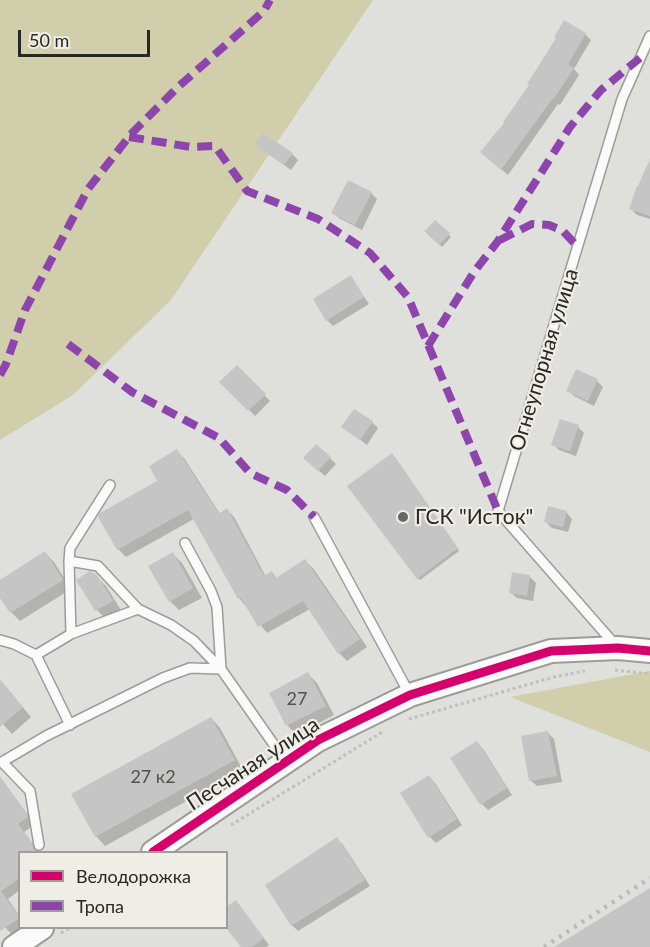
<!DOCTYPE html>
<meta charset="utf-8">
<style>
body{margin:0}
#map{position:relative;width:650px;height:947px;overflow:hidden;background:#dfdfdb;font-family:Lato,sans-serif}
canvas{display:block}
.legend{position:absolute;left:18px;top:851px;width:210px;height:78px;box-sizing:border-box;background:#efeee6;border:2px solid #9f9e98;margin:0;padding:8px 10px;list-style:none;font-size:18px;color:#272724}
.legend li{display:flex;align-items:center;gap:12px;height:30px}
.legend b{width:30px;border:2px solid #9f9e98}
.scale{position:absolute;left:18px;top:30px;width:132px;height:27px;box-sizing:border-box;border:3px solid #272724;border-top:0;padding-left:8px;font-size:18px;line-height:21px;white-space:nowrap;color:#272724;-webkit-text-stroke:4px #efeee6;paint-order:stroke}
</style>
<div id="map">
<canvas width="650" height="947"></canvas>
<ul class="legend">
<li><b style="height:8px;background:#d6006c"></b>Велодорожка</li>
<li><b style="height:8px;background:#8e44ad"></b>Тропа</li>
</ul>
<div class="scale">50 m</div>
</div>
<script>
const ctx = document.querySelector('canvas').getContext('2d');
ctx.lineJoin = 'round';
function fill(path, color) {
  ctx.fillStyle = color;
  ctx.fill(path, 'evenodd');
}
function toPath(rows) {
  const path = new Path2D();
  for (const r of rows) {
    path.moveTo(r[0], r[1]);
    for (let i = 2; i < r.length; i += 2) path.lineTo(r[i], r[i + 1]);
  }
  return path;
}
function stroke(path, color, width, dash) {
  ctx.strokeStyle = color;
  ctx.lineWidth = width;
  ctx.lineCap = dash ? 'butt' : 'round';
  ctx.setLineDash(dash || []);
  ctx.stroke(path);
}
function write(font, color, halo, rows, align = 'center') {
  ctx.font = font + ' Lato,sans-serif';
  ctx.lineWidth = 4.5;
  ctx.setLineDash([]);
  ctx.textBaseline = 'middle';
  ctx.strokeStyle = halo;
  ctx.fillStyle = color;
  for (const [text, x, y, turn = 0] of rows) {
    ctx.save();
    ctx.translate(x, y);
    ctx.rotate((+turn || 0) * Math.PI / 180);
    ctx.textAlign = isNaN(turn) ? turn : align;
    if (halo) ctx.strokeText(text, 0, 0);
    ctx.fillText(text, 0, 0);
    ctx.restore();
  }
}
fill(toPath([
 [0,0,373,0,171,300,73,395,0,440],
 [650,671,650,752,510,697]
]), '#d1ceac');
fill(toPath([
 [585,34,591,40,574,69,579,75,560,105,558,104,508,175,488,158,506,123,531,85],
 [256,145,292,154,298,160,291,170],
 [650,162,650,219,637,215,631,209],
 [371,193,377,199,362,230,339,218,333,212],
 [435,222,451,237,442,247,426,231],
 [351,277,369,304,333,326,327,320],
 [237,367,270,401,255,416,222,382],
 [597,381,603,387,594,406,574,396,568,390],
 [372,422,378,428,367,445,343,427],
 [578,427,584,433,576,456,559,450,553,444],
 [176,451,184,458,220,514,227,510,234,517,266,577,272,573,278,579,305,561,313,568,367,647,347,661,339,653,310,609,267,633,239,598,194,519,126,557,118,549,100,517,159,481],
 [395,457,459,551,420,580,418,578],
 [330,458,336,464,325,476,311,464],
 [566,512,572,519,568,532,552,528,546,522],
 [45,553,54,562,71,589,20,621,11,612,0,595,0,581],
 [173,554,182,563,202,598,179,610,170,601],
 [96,576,106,586,121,610,106,619,97,610,79,580],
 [530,577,536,583,533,601,517,598,510,592],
 [308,674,317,683,334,715,297,735,288,726,271,694],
 [0,680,31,717,12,734,0,721],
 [211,718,220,728,243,770,105,846,96,836],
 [548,733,554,739,562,782,537,786,530,780],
 [477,743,483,749,512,795,488,810,482,804,452,759],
 [0,777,34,823,34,825,24,832,39,852,20,852,20,890,8,899,20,917,20,928,24,928,12,935,0,921],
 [429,777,435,783,462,825,436,843,430,837],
 [337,839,343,845,370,886,298,931,292,925],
 [236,902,269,945,266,947,242,947]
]), '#0003');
fill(toPath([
 [564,20,586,33,568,64,574,68,553,100,552,99,501,170,480,152,504,123,503,122,529,85,527,84,556,38,554,37],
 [263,133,293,153,284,165,254,145],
 [650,159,650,216,629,209,637,186,638,186],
 [348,180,372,192,355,225,331,213],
 [435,220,450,233,439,245,424,231],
 [351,275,364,297,326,321,313,299],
 [237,365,266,394,248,411,219,382],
 [576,369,598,379,588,401,566,391],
 [354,409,373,421,360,440,341,427],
 [560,419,579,425,570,451,551,445],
 [316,444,331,457,318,471,303,458],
 [177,449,219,514,227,508,264,576,272,571,276,578,305,559,360,639,338,654,303,601,258,627,241,598,238,599,188,510,117,550,98,517,100,513,157,481,149,466],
 [392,453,458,548,417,579,347,486],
 [548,506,567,511,563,527,544,522],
 [45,551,63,580,10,613,0,598,0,580],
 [173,552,193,588,169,602,148,566],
 [90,571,97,575,113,601,95,611,76,580],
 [512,572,530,575,527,596,509,593],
 [308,672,326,706,286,726,269,693],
 [0,679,23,707,0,727],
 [211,717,235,760,95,837,71,794],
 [548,731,557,776,529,781,521,736],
 [477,741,507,788,480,805,450,758],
 [429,775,457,819,428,838,400,793],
 [0,777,27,814,28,817,18,824,32,843,33,849,39,852,20,852,20,878,1,891,20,918,0,931],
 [337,837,365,880,291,926,265,885],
 [650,888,650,947,554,947],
 [236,900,264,938,252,947,241,947,226,928,226,907]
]), '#c6c5c5');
const service = toPath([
 [110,485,70,548,69,561,98,566,138,609],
 [314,517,410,695],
 [69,561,71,634,138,609,171,625,194,641,221,669,217,607,211,591,185,543],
 [0,640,14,644,36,655,71,634],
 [617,647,498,511,622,99,650,36],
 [36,655,70,725],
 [39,845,30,791,2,762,46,736,163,678,190,668,221,669,286,762]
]);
const tertiary = toPath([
 [153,852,318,740,410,695,551,651,618,648,650,651],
 [14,947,42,928]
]);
stroke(service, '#9c9c98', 12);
stroke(tertiary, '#9c9c98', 26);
stroke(toPath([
 [615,670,650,674],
 [409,719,554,677,585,671],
 [231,825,384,731],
 [61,933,69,928]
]), '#bfbfbd', 3, [3, 3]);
stroke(service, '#fafafa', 9);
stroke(tertiary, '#fafafa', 22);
stroke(toPath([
 [544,947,650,878]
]), '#babab8', 4.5, [3, 6]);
stroke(toPath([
 [129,137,191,147,215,146,247,191,318,219,370,253,408,297,498,511],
 [500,240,532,224,549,225,563,231,578,247],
 [68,344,132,392,219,438,250,473,287,490,314,517],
 [428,346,474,272,498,241,570,127,601,90,640,58],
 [0,375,6,364,25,310,88,189,132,133,178,87,264,11,270,0]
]), '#8e44ad', 8, [15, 8]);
stroke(toPath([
 [153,852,318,740,410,695,551,651,618,648,650,651]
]), '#d6006c', 9);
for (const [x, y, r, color] of [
 [403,517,6,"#676764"]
]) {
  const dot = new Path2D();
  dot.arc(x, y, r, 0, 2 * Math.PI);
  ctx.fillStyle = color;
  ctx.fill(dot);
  stroke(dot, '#efeee6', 2);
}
write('18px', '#50504e', null, [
 ["27",297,699],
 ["27 к2",153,777]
]);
write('21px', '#272724', '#efeee6', [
 ["Огнеупорная улица",544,360,-73],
 ["Песчаная улица",253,764,-33]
]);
write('21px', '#272724', '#efeee6', [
 ["ГСК \"Исток\"",415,517]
], 'left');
</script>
